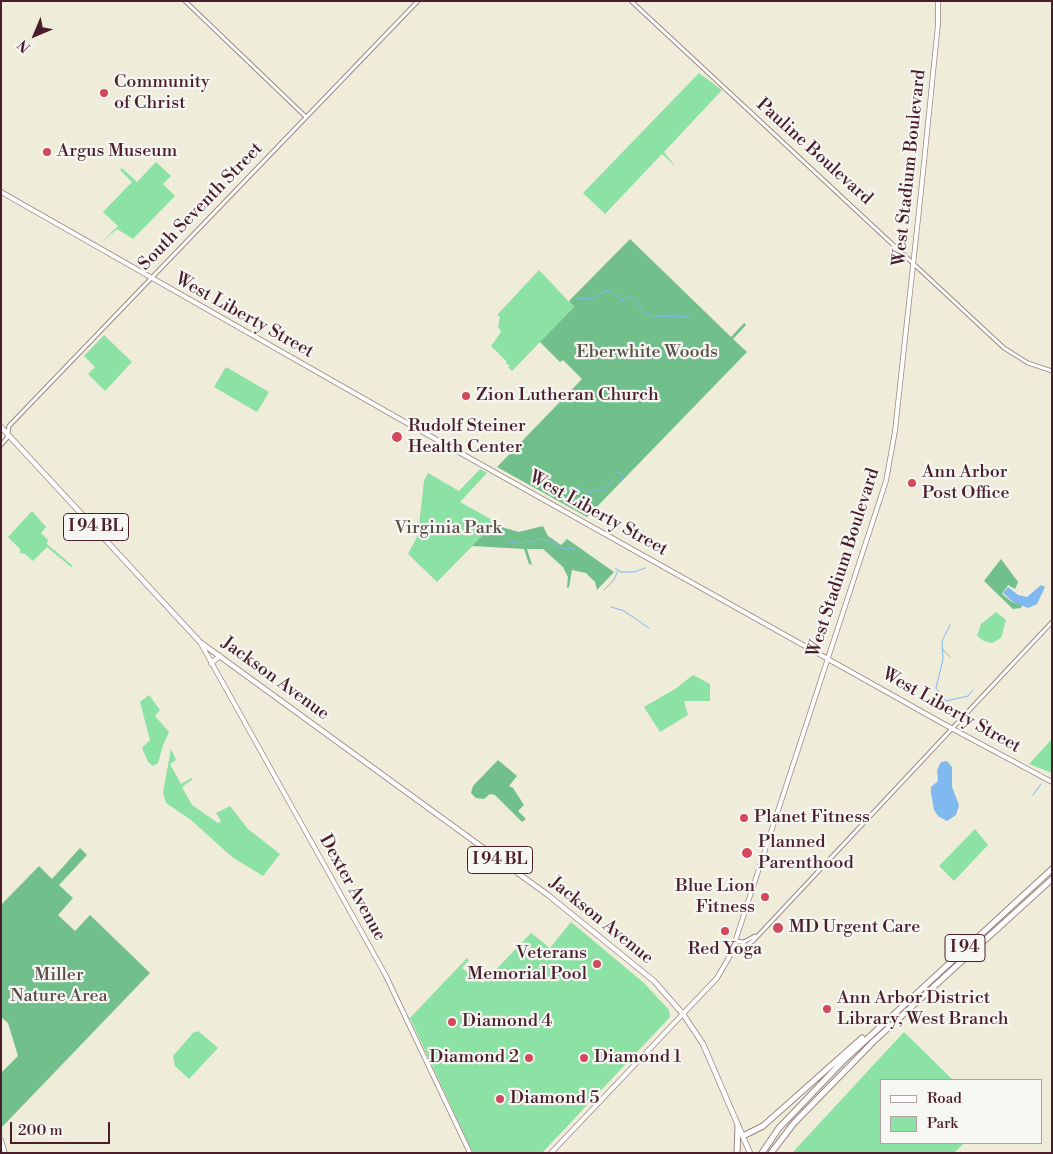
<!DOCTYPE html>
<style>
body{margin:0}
#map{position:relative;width:1053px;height:1154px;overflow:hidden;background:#efecd9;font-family:"Libre Bodoni",serif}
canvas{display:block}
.frame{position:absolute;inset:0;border:2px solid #4a1f2b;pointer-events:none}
.legend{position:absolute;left:880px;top:1079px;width:162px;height:65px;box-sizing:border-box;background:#f6f6f2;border:1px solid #b1a0a2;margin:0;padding:6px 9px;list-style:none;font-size:15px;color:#4a1f2b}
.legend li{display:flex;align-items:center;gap:10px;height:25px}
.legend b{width:25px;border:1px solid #b1a0a2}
.north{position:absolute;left:10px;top:10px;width:50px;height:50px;-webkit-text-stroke:4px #f6f6f2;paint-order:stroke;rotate:225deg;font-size:14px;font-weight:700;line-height:20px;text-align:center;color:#4a1f2b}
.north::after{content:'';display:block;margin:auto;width:18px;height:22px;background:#4a1f2b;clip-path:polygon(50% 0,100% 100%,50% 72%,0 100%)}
.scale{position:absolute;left:10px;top:1122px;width:100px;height:22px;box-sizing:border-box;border:2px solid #4a1f2b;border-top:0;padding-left:6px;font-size:15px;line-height:18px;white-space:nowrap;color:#4a1f2b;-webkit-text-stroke:4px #f6f6f2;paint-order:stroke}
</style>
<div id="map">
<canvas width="1053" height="1154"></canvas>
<div class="frame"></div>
<ul class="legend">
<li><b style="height:6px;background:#fff"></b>Road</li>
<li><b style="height:14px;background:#8ce1a4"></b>Park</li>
</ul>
<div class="north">N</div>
<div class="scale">200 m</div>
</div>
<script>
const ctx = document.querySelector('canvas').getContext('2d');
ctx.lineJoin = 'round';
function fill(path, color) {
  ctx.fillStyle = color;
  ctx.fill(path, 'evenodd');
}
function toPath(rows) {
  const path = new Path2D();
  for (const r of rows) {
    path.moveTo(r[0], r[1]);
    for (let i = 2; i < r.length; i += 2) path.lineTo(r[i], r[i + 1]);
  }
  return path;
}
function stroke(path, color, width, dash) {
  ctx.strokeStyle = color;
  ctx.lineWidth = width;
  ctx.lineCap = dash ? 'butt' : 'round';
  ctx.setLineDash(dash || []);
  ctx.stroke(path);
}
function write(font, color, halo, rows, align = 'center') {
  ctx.font = font + ' "Libre Bodoni",serif';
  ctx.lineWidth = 4.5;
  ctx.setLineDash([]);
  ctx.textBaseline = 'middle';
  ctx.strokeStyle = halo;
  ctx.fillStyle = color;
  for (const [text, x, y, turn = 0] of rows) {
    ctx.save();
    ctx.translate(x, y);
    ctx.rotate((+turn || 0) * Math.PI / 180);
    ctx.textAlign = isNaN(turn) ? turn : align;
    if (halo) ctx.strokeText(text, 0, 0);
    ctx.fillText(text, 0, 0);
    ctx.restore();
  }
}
fill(toPath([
 [699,73,722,90,664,152,676,167,662,154,605,214,583,193],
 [156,162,171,176,163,184,175,196,133,239,117,229,101,243,118,226,103,212,132,182,120,170,122,168,137,182],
 [539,270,574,307,512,371,508,367,510,365,506,364,507,362,491,346,501,332,498,326,500,317,497,315],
 [104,335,132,362,105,391,88,374,95,367,84,356],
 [226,367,269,392,257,412,214,387],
 [480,469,487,473,460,502,496,522,437,582,408,554,418,535,424,481,428,473,459,491],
 [32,511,46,527,41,533,48,540,47,544,73,566,71,567,47,547,33,561,25,554,20,553,20,549,8,537],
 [996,612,1006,620,1001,638,992,643,984,641,977,636,981,624],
 [693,675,710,684,710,701,684,701,688,715,660,732,644,707,675,689],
 [149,695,160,710,155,716,169,732,163,745,158,763,153,766,148,762,142,748,150,740,140,702],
 [1052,739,1052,773,1029,764],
 [171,749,176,760,170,764,181,784,191,778,193,779,182,787,192,805,218,823,221,821,216,813,230,806,248,829,280,854,263,876,232,857,191,820,166,803,163,792],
 [975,829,988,845,954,881,939,866],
 [571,922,644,983,669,1010,670,1017,542,1153,473,1153,410,1018,467,958,469,960,462,968,483,983,531,933,550,948],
 [198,1031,218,1048,189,1079,175,1066,173,1056,193,1033],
 [904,1032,953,1080,882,1080,882,1143,964,1143,954,1153,792,1153]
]), '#8ce1a4');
fill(toPath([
 [630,239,731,337,744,323,746,325,733,339,747,352,587,517,497,467,582,379,563,360,560,362,540,342,574,307,569,301],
 [496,522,505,528,519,532,543,526,548,536,561,545,567,539,614,572,597,590,595,582,586,573,572,570,569,587,567,588,568,577,563,567,543,549,527,549,532,565,529,564,524,549,472,546],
 [1001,559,1018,582,1015,589,1008,585,1002,594,1012,602,1022,605,1021,608,1013,609,984,581],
 [498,760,517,776,509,786,513,788,524,805,518,811,526,819,522,822,495,795,490,794,484,799,476,798,471,793,473,786],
 [80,848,87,855,59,885,73,898,58,915,75,931,90,915,150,973,2,1127,1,1073,18,1056,8,1023,1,1017,1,905,39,866,52,879]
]), '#71bf8a');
fill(toPath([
 [1041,585,1045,587,1037,604,1028,608,1013,602,1003,593,1008,587,1018,595,1027,597],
 [947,761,952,767,952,787,959,805,956,815,947,821,938,816,934,810,931,793,931,787,938,781,937,770,941,762]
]), '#7fb9f0');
stroke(toPath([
 [577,298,593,299,604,291,611,290,623,301,630,297,635,300,646,314,653,316,689,317],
 [558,493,561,489,569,490,577,487,589,493,597,489,604,491,611,481,618,482,623,478,621,473,615,473],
 [510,542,524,544,528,540,533,543,537,539,548,540,564,549,575,548],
 [615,568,621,572,634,572,645,568],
 [604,590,613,581,618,571],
 [611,607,624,611,649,628],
 [950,625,942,641,943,659,936,688,946,701,968,696,973,690],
 [942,649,950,657],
 [1033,795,1041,784]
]), '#7fb9f0', 1);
const tertiary = toPath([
 [185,1,306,117],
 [631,1,1004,348,1028,363,1052,371],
 [1,445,7,438,9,426,418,1],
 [735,941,744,942,755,936],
 [734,945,747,945,753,941,1052,622]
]);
const secondary = toPath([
 [1,192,398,418,951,728,1052,782],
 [200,642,385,974,470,1153],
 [1,1140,5,1153],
 [551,1153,717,978,731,954,886,481,895,431,921,192,938,24,938,1]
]);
const primary = toPath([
 [1,427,200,642,548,895,654,981,683,1014,703,1044,750,1153],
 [211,663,220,656]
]);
const motorway = toPath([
 [743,1136,763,1126,862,1038],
 [737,1153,738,1126],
 [762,1153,779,1128,842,1062,1052,869],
 [771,1153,794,1123,874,1041,1052,879]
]);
stroke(tertiary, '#9c8682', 5);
stroke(secondary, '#9c8682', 5.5);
stroke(primary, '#9c8682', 6);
stroke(motorway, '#9c8682', 7);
stroke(tertiary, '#fff', 3);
stroke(secondary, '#fff', 4);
stroke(primary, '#fff', 4.5);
stroke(motorway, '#fff', 5);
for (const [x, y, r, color] of [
 [104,93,5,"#d1495b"],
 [47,152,5,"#d1495b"],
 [466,396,5,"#d1495b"],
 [397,437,6,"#d1495b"],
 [912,483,5,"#d1495b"],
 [744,818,5,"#d1495b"],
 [747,853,6,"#d1495b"],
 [765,897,5,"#d1495b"],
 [778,928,6,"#d1495b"],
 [725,931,5,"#d1495b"],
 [597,964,5,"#d1495b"],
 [827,1009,5,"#d1495b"],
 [452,1022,5,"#d1495b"],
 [529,1058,5,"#d1495b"],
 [584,1058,5,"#d1495b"],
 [500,1099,5,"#d1495b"]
]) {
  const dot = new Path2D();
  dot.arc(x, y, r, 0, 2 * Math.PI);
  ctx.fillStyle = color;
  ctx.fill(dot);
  stroke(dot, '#f6f6f2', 2);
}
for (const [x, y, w] of [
 [96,527,65],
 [500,860,65],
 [965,948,40]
]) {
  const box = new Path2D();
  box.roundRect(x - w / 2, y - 13.5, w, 27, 4);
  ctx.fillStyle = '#f6f6f2';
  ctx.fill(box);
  stroke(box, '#4a1f2b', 1);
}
write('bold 16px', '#4a1f2b', null, [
 ["I 94 BL",96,527],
 ["I 94 BL",500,860],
 ["I 94",965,948]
]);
write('18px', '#4a1f2b', '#f6f6f2', [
 ["Community",114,83],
 ["of Christ",114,104],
 ["Argus Museum",57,152],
 ["Zion Lutheran Church",476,396],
 ["Rudolf Steiner",408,427],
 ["Health Center",408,448],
 ["Ann Arbor",922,473],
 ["Post Office",922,494],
 ["Planet Fitness",754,818],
 ["Planned",758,843],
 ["Parenthood",758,864],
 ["Blue Lion",755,887,"right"],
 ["Fitness",755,908,"right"],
 ["MD Urgent Care",789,928],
 ["Red Yoga",725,950,"center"],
 ["Veterans",587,954,"right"],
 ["Memorial Pool",587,975,"right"],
 ["Ann Arbor District",837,999],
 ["Library, West Branch",837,1020],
 ["Diamond 4",462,1022],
 ["Diamond 2",519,1058,"right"],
 ["Diamond 1",594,1058],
 ["Diamond 5",510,1099]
], 'left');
write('18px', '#4a1f2b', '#f6f6f2', [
 ["Pauline Boulevard",814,152,42],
 ["West Stadium Boulevard",910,168,-84],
 ["South Seventh Street",201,207,-46],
 ["West Liberty Street",244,316,29],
 ["West Liberty Street",598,514,29],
 ["West Stadium Boulevard",844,563,-72],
 ["Jackson Avenue",275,679,36],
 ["West Liberty Street",951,711,29],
 ["Dexter Avenue",352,888,61],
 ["Jackson Avenue",601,921,39]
]);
write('18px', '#5a5049', '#f6f6f2', [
 ["Eberwhite Woods",647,353],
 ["Virginia Park",448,529],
 ["Miller",59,976],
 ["Nature Area",59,997]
]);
</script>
